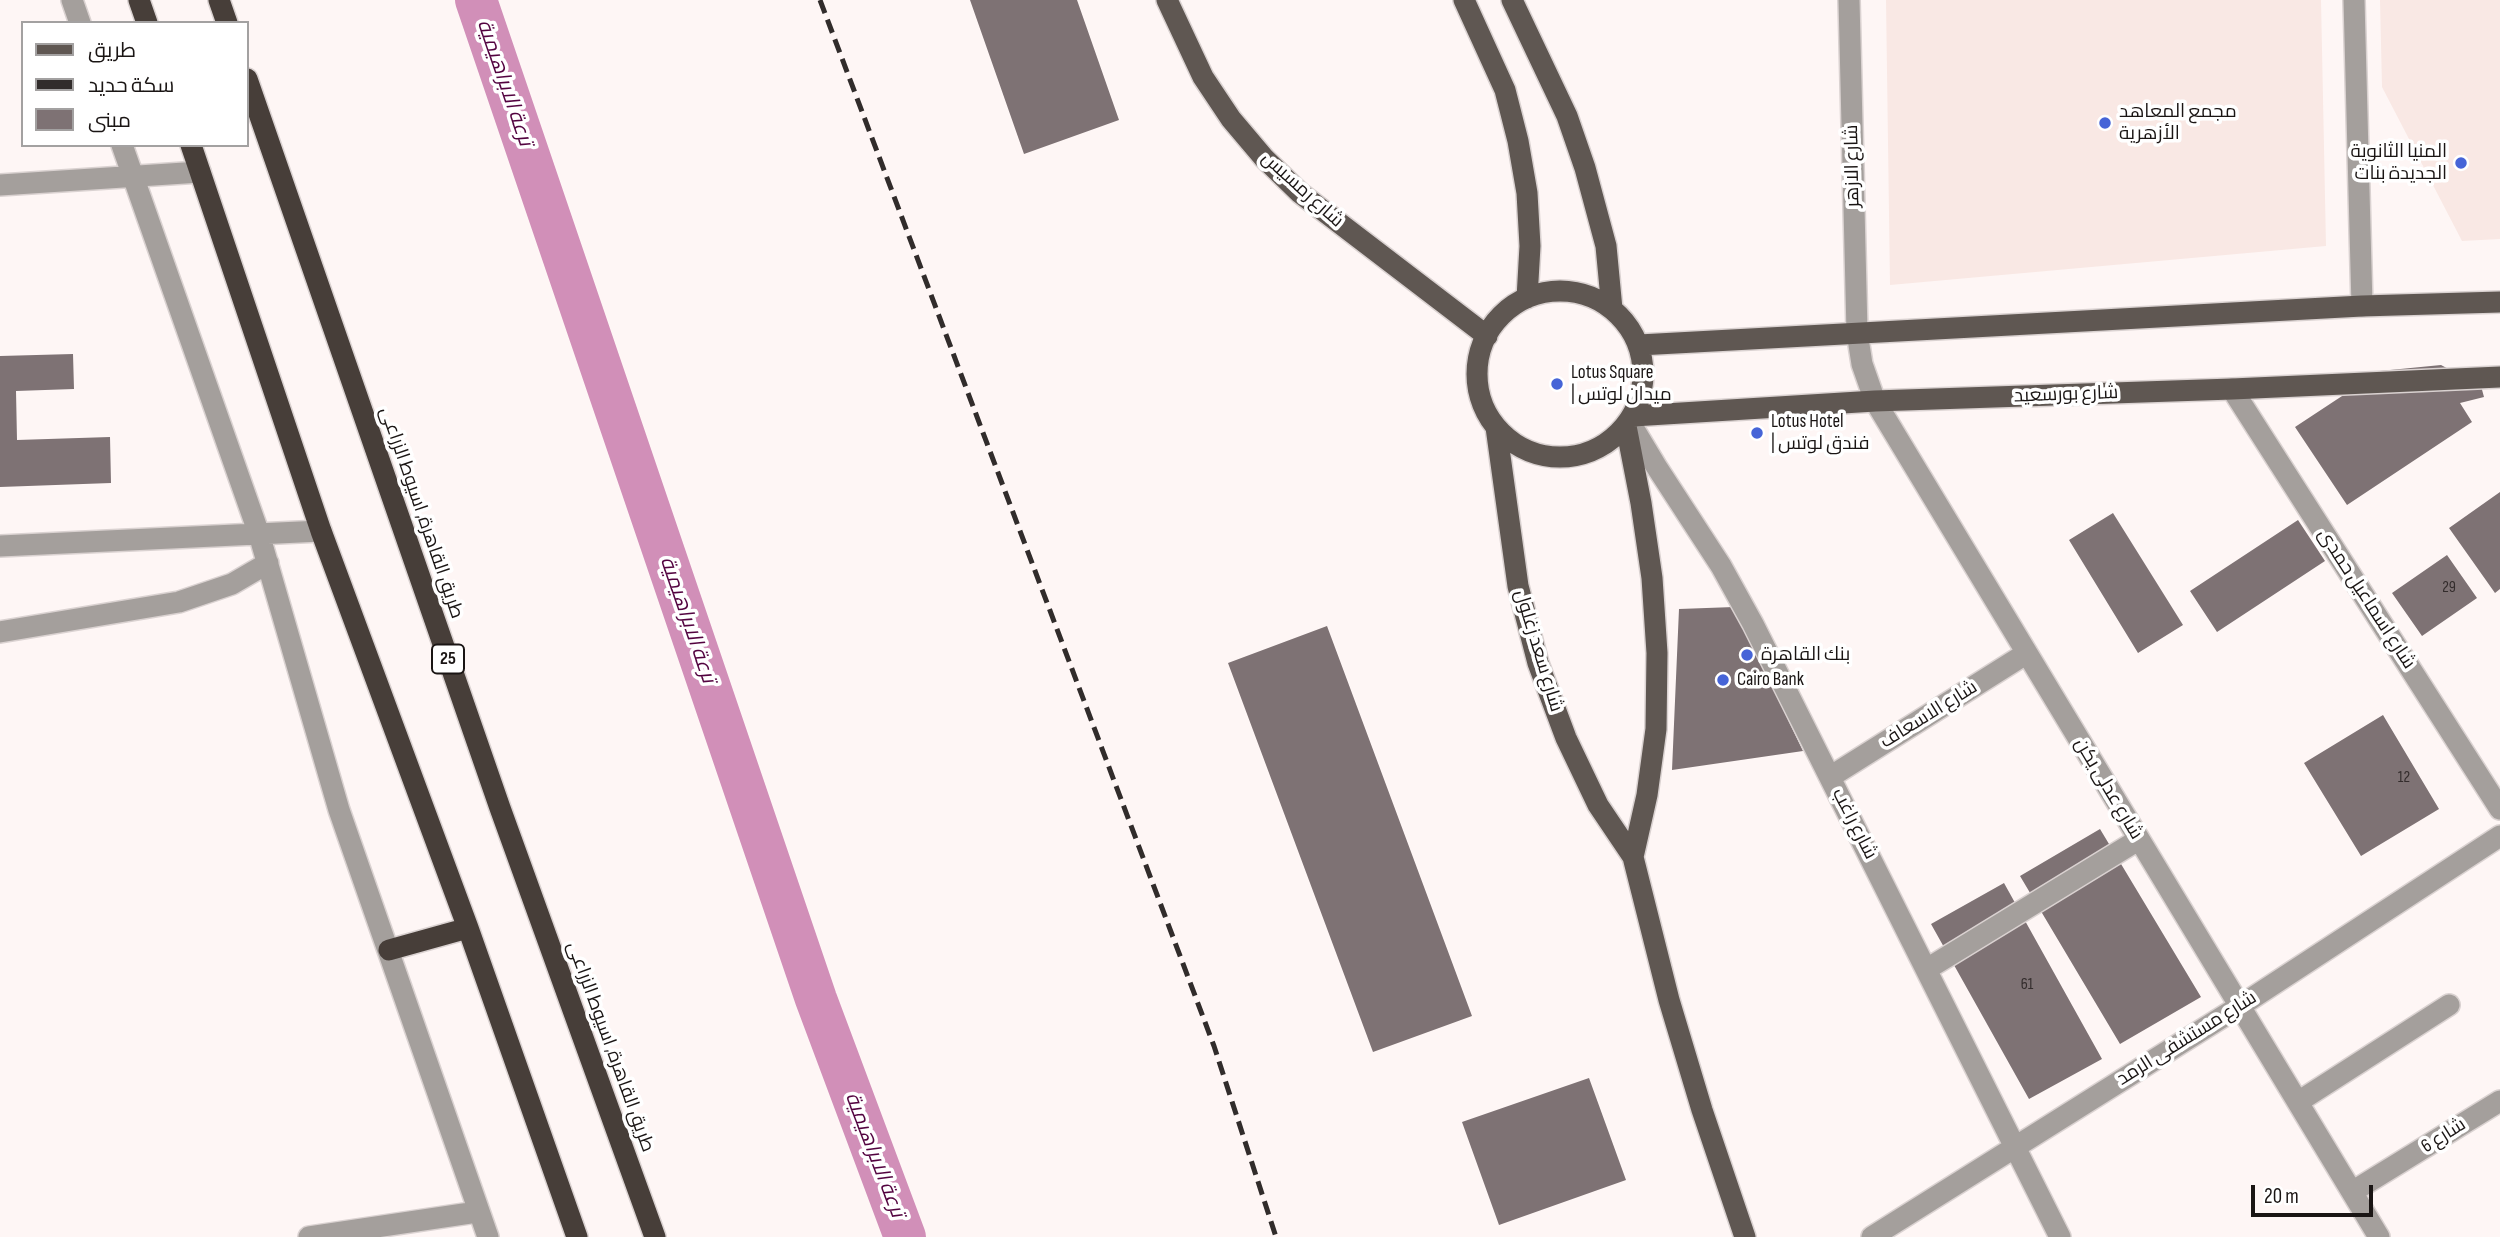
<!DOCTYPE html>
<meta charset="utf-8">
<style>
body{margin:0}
#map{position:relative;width:2500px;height:1237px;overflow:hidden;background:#fef6f5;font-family:"Sofia Sans Condensed",Cairo,sans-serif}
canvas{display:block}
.legend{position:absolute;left:21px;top:21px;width:228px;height:126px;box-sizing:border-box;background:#fff;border:2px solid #a3a1a1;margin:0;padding:9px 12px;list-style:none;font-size:21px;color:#1a1514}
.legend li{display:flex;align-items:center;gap:14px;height:35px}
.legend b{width:35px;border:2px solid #a3a1a1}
.scale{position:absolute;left:2251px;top:1185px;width:122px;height:32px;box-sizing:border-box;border:4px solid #1a1514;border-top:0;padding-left:9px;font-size:21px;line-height:24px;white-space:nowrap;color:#1a1514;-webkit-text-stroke:5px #fff;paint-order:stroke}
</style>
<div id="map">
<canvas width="2500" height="1237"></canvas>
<ul class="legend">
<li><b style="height:9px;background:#5f5752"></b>طريق</li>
<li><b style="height:9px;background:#312c2b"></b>سكة حديد</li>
<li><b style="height:19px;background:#7e7274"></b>مبنى</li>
</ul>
<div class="scale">20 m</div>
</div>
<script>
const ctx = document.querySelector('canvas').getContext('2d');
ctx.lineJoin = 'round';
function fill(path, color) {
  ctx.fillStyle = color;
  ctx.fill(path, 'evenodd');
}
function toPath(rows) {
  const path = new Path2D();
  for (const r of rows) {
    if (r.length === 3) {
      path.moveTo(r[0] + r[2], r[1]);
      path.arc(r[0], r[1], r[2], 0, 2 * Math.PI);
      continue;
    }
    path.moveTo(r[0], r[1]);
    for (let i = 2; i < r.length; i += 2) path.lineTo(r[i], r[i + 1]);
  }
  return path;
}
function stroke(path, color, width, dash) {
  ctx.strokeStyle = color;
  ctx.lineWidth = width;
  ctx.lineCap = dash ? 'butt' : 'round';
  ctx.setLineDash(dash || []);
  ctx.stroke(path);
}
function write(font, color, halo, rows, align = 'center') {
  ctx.font = font + ' "Sofia Sans Condensed",Cairo,sans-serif';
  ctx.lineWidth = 7;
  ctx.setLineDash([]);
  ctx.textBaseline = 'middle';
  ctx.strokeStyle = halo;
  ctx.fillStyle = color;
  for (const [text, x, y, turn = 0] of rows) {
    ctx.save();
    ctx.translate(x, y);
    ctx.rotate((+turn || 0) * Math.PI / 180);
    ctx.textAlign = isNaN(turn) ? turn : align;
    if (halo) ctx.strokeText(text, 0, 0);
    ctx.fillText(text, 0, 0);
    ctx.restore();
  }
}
fill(toPath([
 [1886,0,2321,0,2326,246,1890,285],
 [2380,0,2500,0,2500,239,2462,241,2382,87]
]), '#f9e8e4');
stroke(toPath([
 [476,0,816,999,905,1237]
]), '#d18fb8', 42);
fill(toPath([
 [970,0,1077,0,1119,120,1024,154],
 [73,354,74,389,16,391,17,440,110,437,111,483,0,487,0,356],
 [2441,365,2481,386,2484,397,2460,403,2472,422,2347,505,2295,427,2380,371],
 [2500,492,2500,589,2495,593,2449,528],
 [2113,513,2183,625,2138,653,2069,540],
 [2298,520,2325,561,2217,632,2190,591],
 [2447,555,2477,598,2422,636,2392,593],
 [1734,607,1803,751,1672,770,1679,609],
 [1327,626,1472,1016,1373,1052,1228,663],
 [2383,715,2439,809,2361,856,2304,763],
 [2100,829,2201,997,2120,1044,2020,876],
 [2004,883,2102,1059,2029,1099,1931,924],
 [1589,1078,1626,1180,1499,1225,1462,1122]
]), '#7e7274');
const minor = toPath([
 [72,0,80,23],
 [1849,0,1857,332,1862,364,1875,401,2379,1237],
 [2354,0,2362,306],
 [122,145,259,534,339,810,488,1237],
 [0,185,200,172],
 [2232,389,2500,809],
 [1629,421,1656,466,1721,566,1753,624,2060,1237],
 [0,546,321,531],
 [0,632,179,602,232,584,268,563],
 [1830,777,2027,653],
 [1927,969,2138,840],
 [2298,1102,2449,1005],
 [2352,1192,2500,1101],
 [309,1237,477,1212],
 [1872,1237,2240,1006,2500,836]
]);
const major = toPath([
 [1167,0,1203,77,1231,119,1264,158,1300,193,1487,336],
 [1464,0,1505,90,1518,141,1527,193,1530,246,1527,298],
 [1512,0,1567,116,1585,168,1606,246,1612,309],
 [1560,374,83],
 [1639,345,2362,306,2500,302],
 [1633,416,1875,401,2232,389,2500,377],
 [1626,426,1641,503,1652,578,1657,653,1656,729,1647,795,1633,857],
 [1496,427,1518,586,1538,663,1566,738,1598,805,1633,857,1669,1000,1702,1110,1745,1237]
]);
const highway = toPath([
 [139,0,147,23],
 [219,0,227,23],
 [247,79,500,808,655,1237],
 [191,145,321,531,468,928,577,1237],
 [389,950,468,928]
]);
stroke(minor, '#dad2d1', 24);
stroke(major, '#dad2d1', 24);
stroke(highway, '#dad2d1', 24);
stroke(minor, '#a49f9c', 21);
stroke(major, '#5f5752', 21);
stroke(highway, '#473e39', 21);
stroke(toPath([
 [820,0,1214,1046,1276,1237]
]), '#312c2b', 5, [14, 7]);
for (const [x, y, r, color] of [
 [2105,123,7,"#4664d7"],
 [2461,163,7,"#4664d7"],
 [1557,384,7,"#4664d7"],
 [1757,433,7,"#4664d7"],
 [1747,655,7,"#4664d7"],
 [1723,680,7,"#4664d7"]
]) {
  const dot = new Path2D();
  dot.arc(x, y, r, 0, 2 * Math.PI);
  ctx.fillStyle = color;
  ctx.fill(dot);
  stroke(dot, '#fff', 2.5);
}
write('16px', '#332c2c', null, [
 ["29",2449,588],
 ["12",2404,778],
 ["61",2027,985]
]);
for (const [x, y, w] of [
 [448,659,32]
]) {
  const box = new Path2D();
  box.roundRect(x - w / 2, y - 14.5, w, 29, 5);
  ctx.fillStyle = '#fff';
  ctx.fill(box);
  stroke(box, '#1a1514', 2);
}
write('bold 18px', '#1a1514', null, [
 ["25",448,659]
]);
write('19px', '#1a1514', '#fff', [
 ["مجمع المعاهد",2119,112],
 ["الأزهرية",2119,134],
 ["المنيا الثانوية",2447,152,"right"],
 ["الجديدة بنات",2447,174,"right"],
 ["Lotus Square",1571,373],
 ["| ميدان لوتس",1571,395],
 ["Lotus Hotel",1771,422],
 ["| فندق لوتس",1771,444],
 ["بنك القاهرة",1761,655],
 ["Cairo Bank",1737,680]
], 'left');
write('19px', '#1a1514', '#fff', [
 ["شارع الازهر",1853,166,-91],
 ["شارع رمسيس",1302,190,42],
 ["شارع بورسعيد",2066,395,-2],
 ["طريق القاهرة, اسيوط الزراعى",421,513,71],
 ["شارع اسماعيل حمدى",2366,599,57],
 ["شارع سعد زغلول",1538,651,73],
 ["شارع الاسعاف",1929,715,-32],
 ["شارع عدلى يكن",2108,789,59],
 ["شارع راغب",1854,824,63],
 ["شارع مستشفى الرمد",2187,1039,-32],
 ["طريق القاهرة, اسيوط الزراعى",610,1047,70],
 ["شارع 6",2444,1136,-32]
]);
write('italic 21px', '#530340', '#fff', [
 ["ترعة الابراهيمية",504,83,71],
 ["ترعة الابراهيمية",687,620,71],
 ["ترعة الابراهيمية",874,1155,69]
]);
</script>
